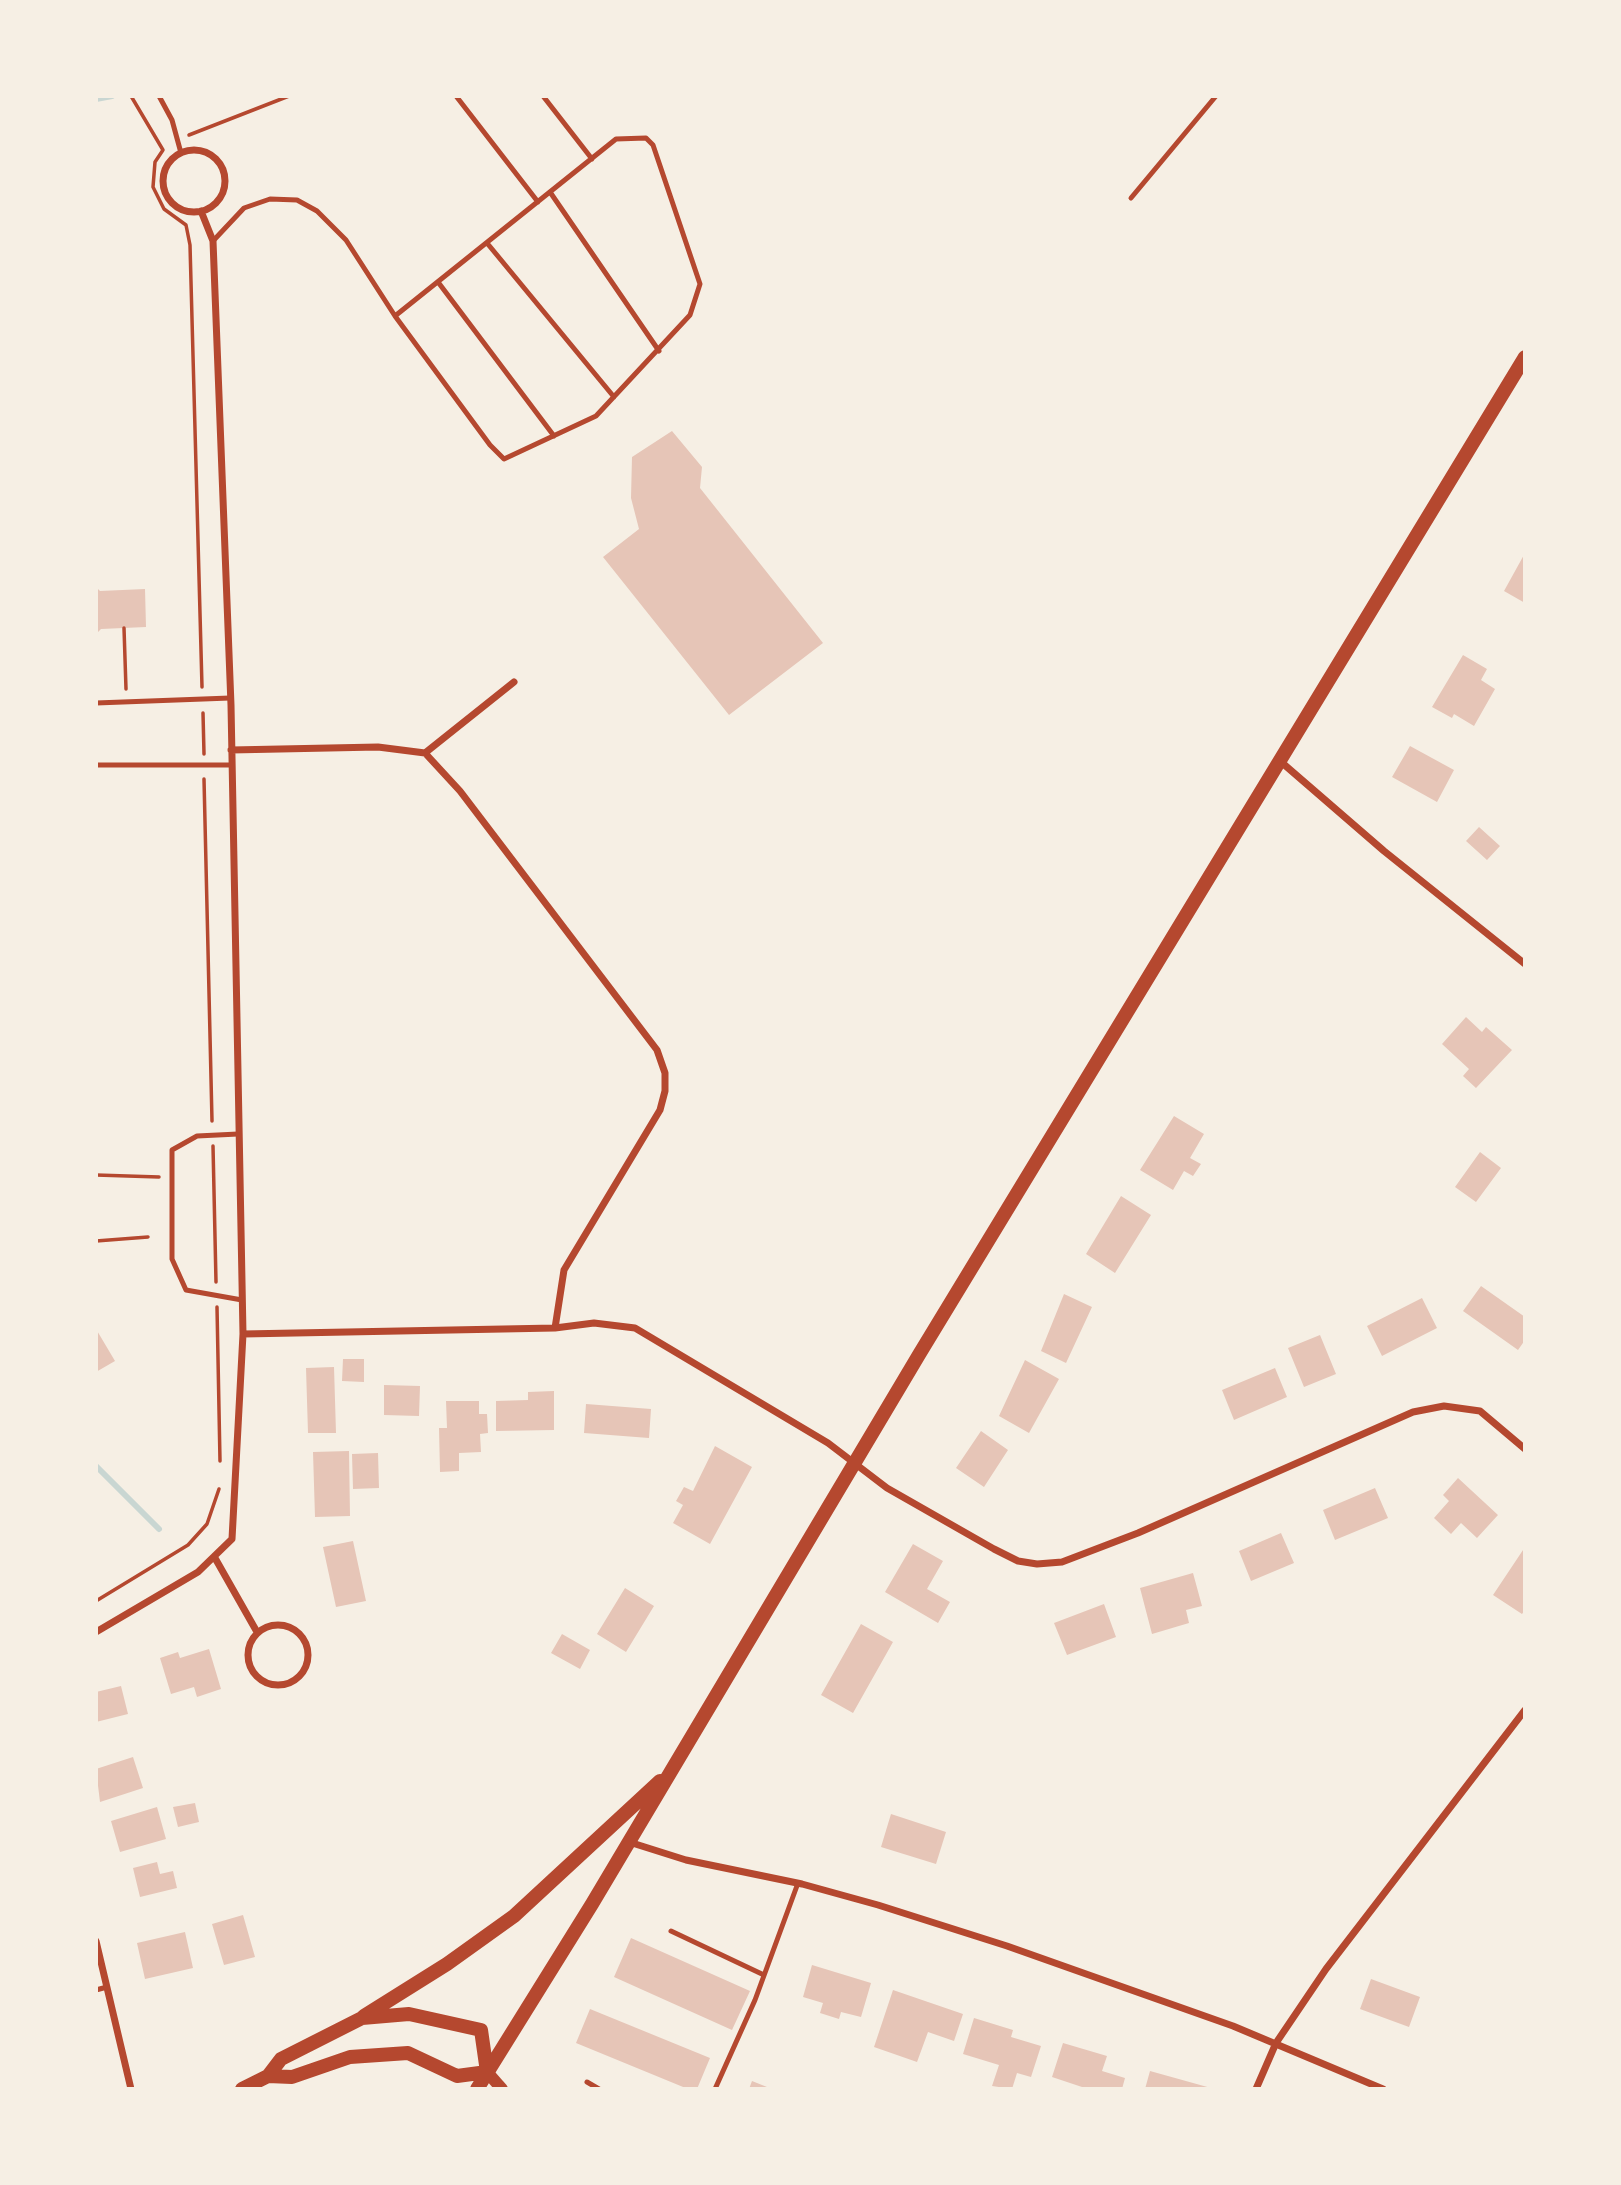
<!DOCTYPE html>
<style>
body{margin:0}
#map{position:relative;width:1621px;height:2185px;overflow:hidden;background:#f6efe4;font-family:Mulish,sans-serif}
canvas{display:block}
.frame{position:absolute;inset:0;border:98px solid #f6efe4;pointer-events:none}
</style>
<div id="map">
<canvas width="1621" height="2185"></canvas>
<div class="frame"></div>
</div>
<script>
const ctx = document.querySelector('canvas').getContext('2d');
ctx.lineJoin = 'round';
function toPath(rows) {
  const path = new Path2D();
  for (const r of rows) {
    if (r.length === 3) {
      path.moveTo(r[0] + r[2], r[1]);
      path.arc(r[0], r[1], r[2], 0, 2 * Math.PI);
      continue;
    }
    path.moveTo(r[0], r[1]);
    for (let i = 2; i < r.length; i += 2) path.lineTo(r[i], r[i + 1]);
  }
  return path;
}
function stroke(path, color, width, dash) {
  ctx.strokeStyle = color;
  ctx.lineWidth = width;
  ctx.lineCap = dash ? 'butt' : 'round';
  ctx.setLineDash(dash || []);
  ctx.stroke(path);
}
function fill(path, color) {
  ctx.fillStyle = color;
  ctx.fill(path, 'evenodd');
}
stroke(toPath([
 [96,99,112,96],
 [96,1466,159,1529]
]), '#c9d6d2', 6);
fill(toPath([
 [672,431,702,467,700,488,823,643,729,715,603,557,639,529,631,498,632,457],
 [1525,553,1525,603,1504,591],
 [96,587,100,591,145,589,146,627,101,629,96,634],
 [1463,655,1487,669,1481,680,1495,689,1474,726,1454,714,1452,718,1432,707],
 [1410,746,1454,770,1437,802,1392,777],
 [1479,827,1500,846,1487,860,1466,841],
 [1466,1017,1482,1032,1486,1027,1512,1050,1476,1088,1463,1076,1469,1069,1442,1044],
 [1174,1116,1204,1134,1190,1158,1201,1164,1193,1176,1184,1171,1173,1190,1140,1170],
 [1480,1152,1501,1168,1476,1202,1455,1187],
 [1121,1196,1151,1215,1115,1273,1086,1254],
 [1481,1286,1525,1317,1525,1340,1518,1350,1463,1311],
 [1064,1294,1092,1307,1066,1363,1041,1351],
 [1422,1298,1437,1328,1382,1356,1367,1326],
 [96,1329,115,1361,96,1372],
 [1320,1335,1336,1374,1304,1387,1288,1348],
 [343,1359,364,1359,364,1382,342,1381],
 [1025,1360,1059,1379,1029,1433,999,1416],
 [334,1367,336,1433,308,1433,306,1368],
 [1275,1368,1287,1397,1234,1420,1222,1390],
 [384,1385,420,1386,419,1416,384,1415],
 [554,1391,554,1430,496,1431,496,1401,528,1400,528,1392],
 [446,1401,479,1401,479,1414,487,1414,488,1433,480,1434,481,1452,459,1453,459,1471,440,1472,439,1428,447,1428],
 [586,1404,651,1409,649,1438,584,1433],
 [981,1431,1008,1450,984,1487,956,1468],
 [715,1446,752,1467,710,1544,673,1523,683,1505,676,1501,684,1487,693,1491],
 [349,1451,350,1516,315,1517,313,1452],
 [378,1453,379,1488,353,1489,352,1454],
 [1458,1478,1498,1515,1477,1538,1461,1523,1451,1534,1434,1518,1449,1501,1443,1495],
 [1375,1488,1388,1518,1335,1540,1323,1510],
 [1281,1533,1294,1563,1251,1581,1239,1551],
 [353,1541,366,1601,336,1607,323,1547],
 [913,1544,943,1561,927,1589,950,1602,938,1623,885,1592],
 [1525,1547,1525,1610,1522,1614,1493,1595],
 [1193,1573,1202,1606,1186,1610,1189,1623,1152,1634,1140,1588],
 [625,1588,654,1606,626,1652,597,1634],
 [1104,1604,1116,1637,1067,1655,1054,1623],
 [861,1624,893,1642,853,1713,821,1695],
 [562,1634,590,1650,580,1669,551,1653],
 [209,1649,221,1689,197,1697,194,1687,171,1694,160,1658,178,1652,180,1658],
 [121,1686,128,1714,96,1722,96,1692],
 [133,1757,143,1788,100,1802,96,1769],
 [195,1803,199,1822,178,1827,173,1807],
 [157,1807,166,1839,120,1852,111,1821],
 [891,1814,946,1832,936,1864,881,1847],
 [157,1862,160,1874,173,1871,177,1888,140,1897,133,1868],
 [243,1915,255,1957,224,1965,212,1924],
 [185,1932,193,1968,145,1979,137,1943],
 [631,1938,750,1991,732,2030,614,1977],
 [812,1965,871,1983,861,2017,841,2012,839,2019,820,2013,823,2003,803,1997],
 [1371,1979,1420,1997,1409,2027,1360,2009],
 [893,1990,963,2014,954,2041,928,2032,917,2062,874,2047],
 [590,2009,710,2058,697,2089,688,2089,576,2043],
 [974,2018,1013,2030,1011,2037,1041,2046,1031,2077,1017,2073,1012,2089,992,2086,999,2065,963,2054],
 [1063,2043,1107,2056,1102,2071,1125,2078,1122,2089,1088,2089,1052,2077],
 [1150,2071,1211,2088,1211,2089,1145,2089],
 [752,2081,772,2089,749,2089]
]), '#e6c5b7');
stroke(toPath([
 [131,96,163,150,155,162,153,187,164,209,186,225,190,245,202,687],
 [189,135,289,96],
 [124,628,126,689],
 [203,713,204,754],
 [204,779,212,1121],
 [213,1146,216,1282],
 [96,1175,159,1177],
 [96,1241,148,1237],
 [217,1307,220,1461],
 [96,1601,188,1545,207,1524,219,1489]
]), '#b5482f', 3.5);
stroke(toPath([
 [159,96,172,120,181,153],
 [456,96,538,202],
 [543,96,592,159],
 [550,192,659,351],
 [1131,198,1216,96],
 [213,241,244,208,270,199,297,200,317,211,346,240,395,316,490,445,504,459,596,416,690,315,700,284,653,145,646,138,616,139,395,316],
 [487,243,614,397],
 [438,282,554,436],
 [96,703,230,698],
 [96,765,231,765],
 [238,1134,197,1136,172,1150,172,1259,186,1290,242,1300],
 [671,1931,764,1975],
 [96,1990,107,1987],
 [587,2082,599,2089],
 [715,2089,755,2000,798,1883]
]), '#b5482f', 5);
stroke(toPath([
 [194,181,31],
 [231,750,378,747,425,753,460,791,657,1050,665,1073,665,1091,660,1110,564,1270,555,1328],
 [425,753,514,682],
 [1280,761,1384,851,1525,964],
 [243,1334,555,1328,594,1323,635,1328,828,1443,887,1488,994,1549,1018,1561,1037,1564,1062,1562,1138,1533,1413,1412,1444,1406,1480,1411,1525,1449],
 [215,1558,257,1632],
 [278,1655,30],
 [96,1632,198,1572,232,1539,243,1334,231,705,213,241,201,211],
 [629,1842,686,1860,802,1884,878,1905,1007,1946,1233,2026,1383,2089],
 [96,1941,131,2089],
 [1256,2089,1276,2043,1326,1969,1525,1710]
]), '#b5482f', 7);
stroke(toPath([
 [487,2072,502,2089]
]), '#b5482f', 12);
stroke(toPath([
 [364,2016,447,1964,514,1916,660,1781],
 [242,2089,268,2076,281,2059,362,2018,409,2014,481,2030,487,2072,457,2076,408,2053,350,2057,292,2077,268,2076],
 [477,2089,592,1904,920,1353,1525,357]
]), '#b5482f', 14);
</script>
